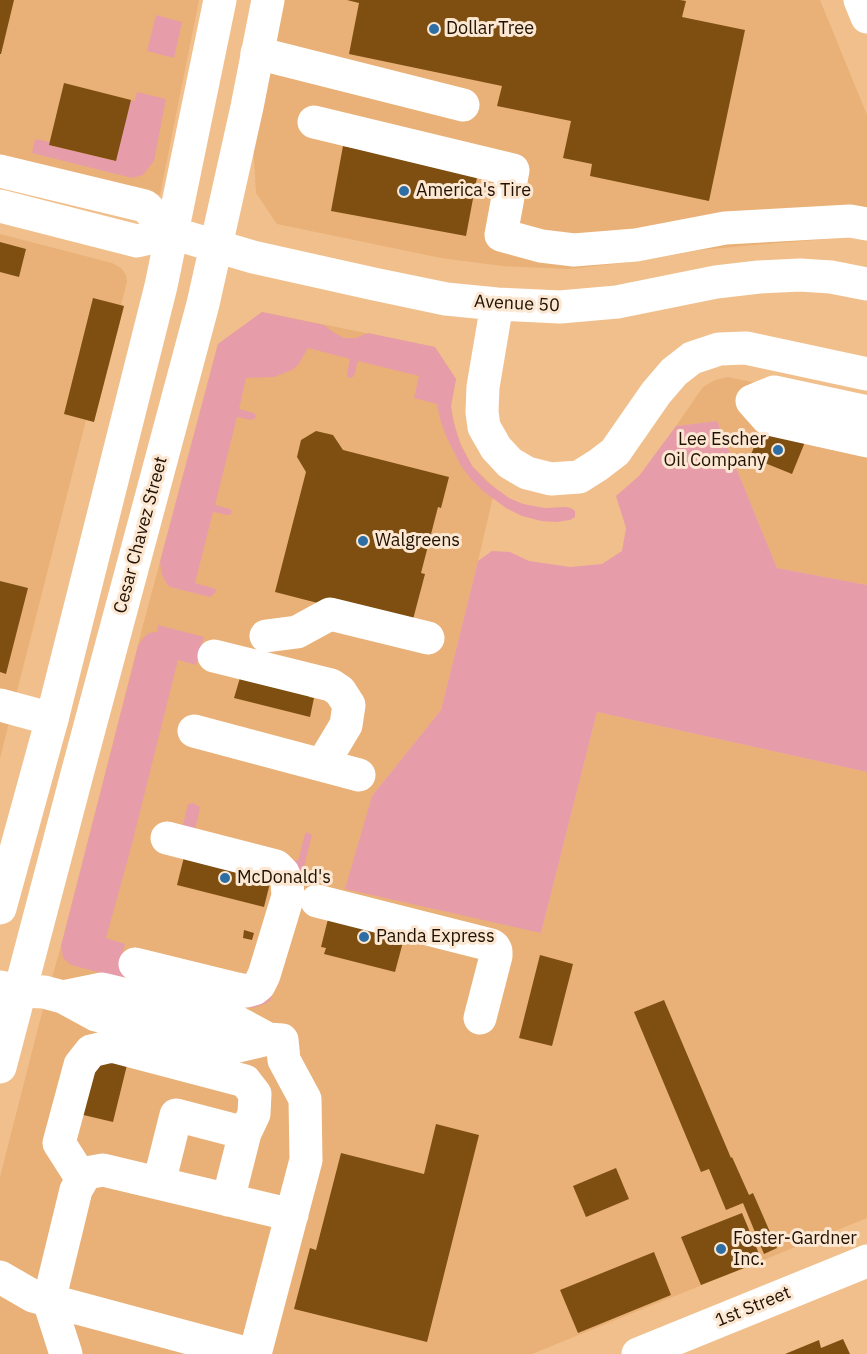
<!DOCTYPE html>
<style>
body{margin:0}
canvas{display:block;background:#f1bf8b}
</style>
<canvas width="867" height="1354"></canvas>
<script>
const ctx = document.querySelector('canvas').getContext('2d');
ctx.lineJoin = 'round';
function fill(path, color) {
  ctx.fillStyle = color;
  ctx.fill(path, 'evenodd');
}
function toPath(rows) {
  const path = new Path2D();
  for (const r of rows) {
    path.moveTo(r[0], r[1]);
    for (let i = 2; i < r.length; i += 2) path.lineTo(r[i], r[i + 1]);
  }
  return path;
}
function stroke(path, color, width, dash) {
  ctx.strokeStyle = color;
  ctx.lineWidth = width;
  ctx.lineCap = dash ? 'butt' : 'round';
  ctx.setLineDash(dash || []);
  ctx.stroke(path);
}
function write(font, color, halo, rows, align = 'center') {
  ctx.font = font + ' "IBM Plex Sans",sans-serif';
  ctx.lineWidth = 6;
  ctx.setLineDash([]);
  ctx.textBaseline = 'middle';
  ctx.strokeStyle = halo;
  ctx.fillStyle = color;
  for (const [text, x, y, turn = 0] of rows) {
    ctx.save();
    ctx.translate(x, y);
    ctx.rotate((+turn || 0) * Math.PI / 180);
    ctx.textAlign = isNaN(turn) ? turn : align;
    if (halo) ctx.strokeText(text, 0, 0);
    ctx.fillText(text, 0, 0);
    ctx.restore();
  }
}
fill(toPath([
 [0,0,199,0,160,195,0,156],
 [284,0,820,0,867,115,867,240,852,237,754,245,701,250,640,261,568,269,502,266,441,258,277,224,256,193,253,142],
 [0,234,112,263,121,268,126,275,127,282,121,305,124,306,94,422,86,420,0,758],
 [262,312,435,347,456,379,451,406,456,433,468,459,473,467,495,488,478,561,441,710,372,796,541,933,597,712,867,772,867,1218,532,1354,0,1354,0,1177,39,1024,61,946,142,629,218,344],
 [728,377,867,407,867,585,777,568,717,421,676,426,703,387,715,380]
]), '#e9b177');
fill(toPath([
 [156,15,182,22,174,58,147,51],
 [137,92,166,99,154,161,143,175,132,178,32,153,35,139,49,142,49,145,115,161,131,100,135,101],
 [262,312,324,325,333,332,344,338,356,338,368,333,435,347,456,379,451,406,453,420,461,446,473,467,487,482,509,498,523,504,545,508,566,507,571,508,575,511,575,517,570,520,557,522,541,521,522,516,506,508,484,492,471,479,461,466,446,436,440,419,437,404,414,398,419,376,358,361,354,376,351,378,348,377,347,374,350,359,308,348,298,365,292,370,274,377,246,378,239,409,254,413,256,416,255,418,252,420,237,417,215,505,230,509,232,511,231,514,228,515,213,512,195,583,216,589,215,593,210,597,170,587,166,583,162,575,160,562,218,344],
 [717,421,777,568,867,585,867,772,597,712,541,933,345,889,372,796,441,710,478,561,492,551,510,552,529,561,570,567,602,564,622,551,626,528,616,496,639,476,676,426],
 [158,625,204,637,196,665,178,660,132,844,106,938,125,944,119,966,126,970,124,979,71,965,63,958,61,946,138,646,143,638,149,633,157,632],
 [193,803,200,807,194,835,298,861,305,834,307,832,312,835,270,1001,262,1005,252,1008,233,1004,240,996,293,896,180,837,188,804]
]), '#e79caa');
fill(toPath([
 [0,0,14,0,1,54,0,54],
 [347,0,680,0,686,1,682,17,745,30,709,201,590,176,592,164,563,158,571,121,497,106,502,86,349,54,359,3],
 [64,83,131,100,116,161,49,145],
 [343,146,478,172,466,236,331,211],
 [0,242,26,249,19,277,0,272],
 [93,298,124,306,94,422,64,414],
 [763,425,805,442,792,474,750,457],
 [316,431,333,435,343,450,449,477,441,508,438,507,421,573,425,574,411,627,275,592,306,472,297,457,301,440],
 [0,581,28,588,6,674,0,672],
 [242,671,311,687,309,697,314,698,310,717,234,698],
 [186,849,273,871,264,907,177,885],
 [330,911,407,927,395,972,324,954,326,948,321,947],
 [244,930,254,933,252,940,243,938],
 [540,955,573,964,552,1046,519,1038],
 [664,1000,731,1158,732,1157,749,1195,753,1193,777,1248,764,1254,743,1203,726,1210,709,1169,701,1172,634,1012],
 [89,1057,127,1065,113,1122,75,1113],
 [436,1124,479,1135,427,1342,294,1309,310,1248,316,1250,341,1153,424,1174],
 [616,1168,629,1199,586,1217,573,1186],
 [742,1213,762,1261,701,1285,681,1237],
 [654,1252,671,1295,578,1333,560,1290],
 [843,1339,850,1354,785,1354,819,1340,821,1348]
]), '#7f4f12');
stroke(toPath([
 [257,53,463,105],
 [314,122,513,170,501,235,541,246,574,250,636,245,725,228,850,221,867,224],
 [867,412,774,392,752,401,768,419,867,441],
 [266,636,297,632,330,614,428,638],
 [214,656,331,685,340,691,349,705,346,725,322,765],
 [0,705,52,719],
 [194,731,359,775],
 [317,901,491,945,494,947,496,951,496,956,480,1018],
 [135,964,237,989,247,991,254,989,259,985,264,975,288,896,287,882,283,873,276,866,167,838],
 [0,987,19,991,44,992,63,997,96,1015,230,1048,268,1039,282,1040,284,1060,305,1099,306,1160,255,1354],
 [63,997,102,989,233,1020,268,1039],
 [82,1179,59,1143,80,1065,91,1051,112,1046,245,1081,255,1094,254,1114,245,1133],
 [159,1183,176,1115,245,1133,228,1200],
 [0,1277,33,1296,249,1354],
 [66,1354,49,1301,76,1190,86,1173,103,1170,292,1215],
 [638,1354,867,1261]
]), '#fff', 33);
stroke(toPath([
 [860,0,867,17],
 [0,171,145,206,172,233,253,257,374,284,446,299,497,304,560,307,617,302,716,282,759,277,800,275,831,277,867,284],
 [0,206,137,241,172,233],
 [497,304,483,387,482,412,484,427,496,448,510,463,527,473,551,479,579,477,598,465,615,452,656,393,674,372,692,358,719,349,746,348,867,374],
 [0,908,52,719,161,286,220,0],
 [0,1067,76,778,203,304,247,107,268,0]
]), '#fff', 33);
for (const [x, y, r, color] of [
 [434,29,6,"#2d6ea4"],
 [404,191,6,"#2d6ea4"],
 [778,450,6,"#2d6ea4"],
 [363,541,6,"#2d6ea4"],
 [225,878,6,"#2d6ea4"],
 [364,937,6,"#2d6ea4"],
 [721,1249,6,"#2d6ea4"]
]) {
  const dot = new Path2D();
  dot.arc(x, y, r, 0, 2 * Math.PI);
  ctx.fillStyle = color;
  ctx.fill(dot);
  stroke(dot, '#fbe7d2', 2);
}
write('18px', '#221000', '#fbe7d2', [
 ["Dollar Tree",446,29],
 ["America's Tire",416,191],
 ["Lee Escher",766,440,"right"],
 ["Oil Company",766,461,"right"],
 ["Walgreens",375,541],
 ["McDonald's",237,878],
 ["Panda Express",376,937],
 ["Foster-Gardner",733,1239],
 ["Inc.",733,1260]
], 'left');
write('18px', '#221000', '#fbe7d2', [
 ["Avenue 50",517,304,3],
 ["Cesar Chavez Street",141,535,-75],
 ["1st Street",753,1307,-22]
]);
</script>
